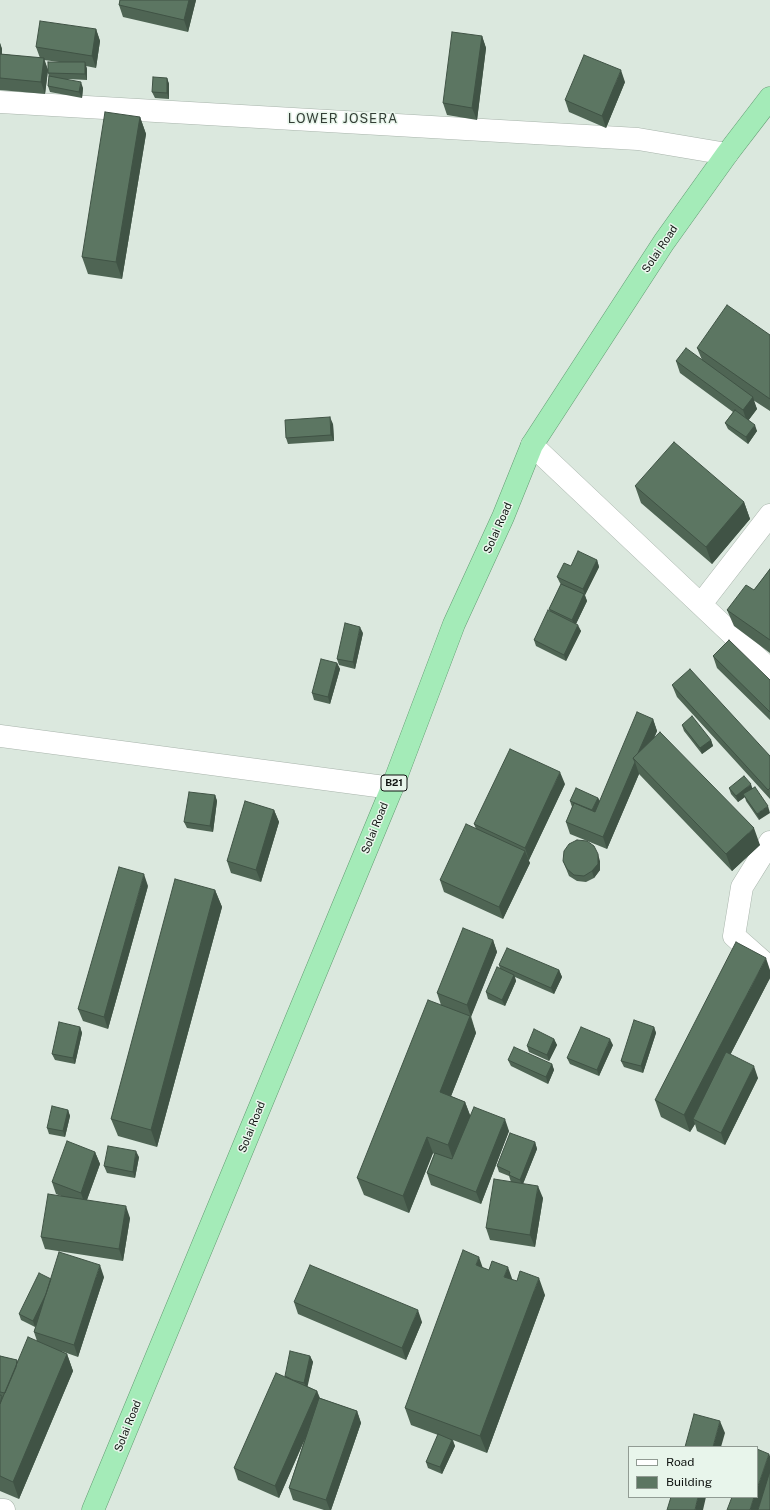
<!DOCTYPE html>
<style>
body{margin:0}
#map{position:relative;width:770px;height:1510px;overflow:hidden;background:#dbe8de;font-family:"Public Sans",sans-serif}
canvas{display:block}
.legend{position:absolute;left:628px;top:1446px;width:130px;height:52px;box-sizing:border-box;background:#e8f5eb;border:1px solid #919b93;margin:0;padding:5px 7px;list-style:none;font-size:12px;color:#0f1310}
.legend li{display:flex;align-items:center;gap:8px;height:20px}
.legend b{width:20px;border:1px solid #919b93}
</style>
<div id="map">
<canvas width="770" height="1510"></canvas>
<ul class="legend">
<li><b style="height:5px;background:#fff"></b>Road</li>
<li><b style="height:11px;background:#5c7662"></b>Building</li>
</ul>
</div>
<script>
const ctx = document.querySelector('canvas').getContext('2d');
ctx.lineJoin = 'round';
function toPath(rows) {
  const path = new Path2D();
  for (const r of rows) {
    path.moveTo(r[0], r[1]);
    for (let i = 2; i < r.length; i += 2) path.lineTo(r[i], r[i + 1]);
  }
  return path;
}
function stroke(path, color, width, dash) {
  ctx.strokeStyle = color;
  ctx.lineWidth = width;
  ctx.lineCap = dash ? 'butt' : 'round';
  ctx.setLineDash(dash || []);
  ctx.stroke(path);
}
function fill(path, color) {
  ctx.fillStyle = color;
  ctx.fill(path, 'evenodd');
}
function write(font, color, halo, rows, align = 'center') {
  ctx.font = font + ' "Public Sans",sans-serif';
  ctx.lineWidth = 3;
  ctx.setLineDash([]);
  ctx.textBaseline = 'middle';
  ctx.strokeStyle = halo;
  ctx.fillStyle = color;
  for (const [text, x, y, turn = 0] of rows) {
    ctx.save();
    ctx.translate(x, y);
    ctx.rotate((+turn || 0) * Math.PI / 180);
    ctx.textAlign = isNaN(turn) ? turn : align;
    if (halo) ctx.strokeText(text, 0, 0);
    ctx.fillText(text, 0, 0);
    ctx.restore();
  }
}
const minor = toPath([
 [0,102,638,139,727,154],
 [532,445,770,670],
 [701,604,770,515],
 [0,736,392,788],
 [770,842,742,887,734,936,770,968],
 [0,1510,4,1510]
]);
const trunk = toPath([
 [93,1510,392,788,454,624,503,517,532,445,664,242,727,154,770,98]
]);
stroke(minor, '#a8b4ab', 23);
stroke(trunk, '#629c72', 23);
stroke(minor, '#fff', 22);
stroke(trunk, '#a4ebb8', 22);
fill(toPath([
 [120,0,196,0,188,32,123,17,119,5],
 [96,29,100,41,96,68,86,66,87,69,87,80,67,79,83,88,82,98,50,92,48,86,49,76,48,73,59,62,44,60,48,70,45,94,0,90,0,43,2,49,2,54,40,58,36,47],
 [482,36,486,48,477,120,447,115,443,103],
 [167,78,169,84,169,99,155,98,152,92],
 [625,82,606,128,569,112,565,100],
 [140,117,146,134,122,279,88,274,82,257],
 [770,335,770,411,753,400,757,409,748,421,757,431,748,444,728,429,725,423,733,412,680,373,676,361,702,360,697,348],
 [333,424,334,441,288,444,286,438],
 [635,486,744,502,750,519,712,564,641,503],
 [597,560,599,567,585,595,587,601,576,624,581,631,566,661,536,646,534,640,550,611,549,609,561,584,560,583,557,577,571,566],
 [770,569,770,653,734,626,727,610,754,590],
 [363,633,355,669,339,665,337,659],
 [713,656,770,680,770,720,717,668],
 [337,663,340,669,330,704,314,700,312,693],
 [672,685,770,756,770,799,677,697],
 [653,719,657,731,654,738,760,845,732,871,639,774,607,849,570,834,566,822,572,807,570,801,598,798,600,801],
 [682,725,711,740,713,746,702,754,684,731],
 [565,784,529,860,528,860,530,863,503,919,444,892,440,880,476,829,474,824],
 [729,788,753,788,759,820,746,801,745,797,738,802,731,794],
 [215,795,217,801,213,832,187,828,184,822],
 [274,810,279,822,261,882,231,873,227,861],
 [563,861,600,861,600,870,594,878,586,882,577,881,569,876],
 [148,886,108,1029,83,1021,78,1009],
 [215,890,222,907,157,1147,118,1136,111,1119],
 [493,940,497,952,471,1016,476,1033,451,1096,465,1102,470,1115,509,1131,481,1204,431,1185,427,1173,434,1154,433,1153,409,1213,364,1195,357,1178,441,1005,437,993],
 [499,965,559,970,562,977,554,994,515,977,516,981,505,1006,488,999,486,992,500,969],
 [770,970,770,978,730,1055,758,1078,725,1145,697,1131,695,1124,690,1132,661,1117,655,1100],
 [80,1027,82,1033,75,1064,55,1060,52,1054],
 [654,1027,656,1033,643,1073,624,1067,621,1061],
 [554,1039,557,1045,549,1061,529,1052,527,1046],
 [613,1045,599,1076,570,1064,567,1058],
 [508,1060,552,1064,554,1070,548,1084,511,1066],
 [68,1110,70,1116,65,1137,49,1134,47,1128],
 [535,1142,537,1149,523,1184,543,1198,535,1247,490,1240,486,1228,512,1182,511,1182,509,1176,499,1172,497,1166],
 [95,1152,100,1164,87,1200,130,1218,123,1261,45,1249,41,1237,61,1196,56,1194,52,1182],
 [139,1157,135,1178,107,1173,104,1166],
 [483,1268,545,1295,487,1453,453,1440,455,1446,442,1474,428,1468,426,1462,438,1435,411,1425,405,1408],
 [104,1277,78,1357,61,1351,67,1354,73,1371,19,1499,0,1491,0,1356,17,1360,18,1362,37,1341,34,1332,36,1325,35,1327,21,1320,19,1314,51,1279],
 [294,1302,422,1322,406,1360,298,1314],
 [310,1356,313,1362,307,1386,317,1391,320,1398,357,1411,361,1423,331,1510,324,1510,293,1500,289,1488,305,1438,279,1498,238,1480,234,1468,285,1376]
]), '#4f6554');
fill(toPath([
 [189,0,196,0,188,32,184,20],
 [96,29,100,41,96,68,92,56],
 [482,36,486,48,477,120,472,108],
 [0,43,2,49,1,66,0,62],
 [44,58,48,70,45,94,41,82],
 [85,62,87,69,87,80,85,74],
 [621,70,625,82,606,128,602,116],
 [167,78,169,84,169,99,167,93],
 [81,82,83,88,82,98,79,92],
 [140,117,146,134,122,279,116,262],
 [753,397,757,409,747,422,743,410],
 [330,417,333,424,334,441,331,435],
 [755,425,757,431,748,444,746,437],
 [744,502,750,519,712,564,706,547],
 [597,560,599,567,585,595,583,589],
 [584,594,587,601,575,626,572,620],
 [578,625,581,631,566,661,564,655],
 [360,627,363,633,355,669,353,662],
 [337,663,340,669,330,704,328,697],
 [653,719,657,731,642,767,635,760],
 [711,740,713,746,702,754,700,748],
 [635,762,639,774,607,849,603,837],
 [560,772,565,784,529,860,525,848],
 [751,784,753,790,743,794,745,797,738,802,736,796],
 [215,795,217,801,213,832,210,826],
 [598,798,601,804,594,817,592,811],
 [768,806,770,813,759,820,757,814],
 [274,810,279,822,261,882,256,870],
 [754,828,760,845,732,871,726,854],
 [525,851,530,863,503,919,499,907],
 [598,854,600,861,600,870,594,878,592,871],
 [144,874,148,886,108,1029,104,1017],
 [215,890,222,907,157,1147,151,1130],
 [493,940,497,952,471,1017,467,1005],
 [766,958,770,970,770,978,696,1121,693,1119,695,1124,690,1132,684,1115],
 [559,970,562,977,554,994,551,988],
 [514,975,516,981,505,1006,502,1000],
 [470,1016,476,1033,446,1109,440,1092],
 [80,1027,82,1033,75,1064,73,1058],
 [654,1027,656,1033,643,1073,641,1066],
 [554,1039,557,1045,549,1061,547,1055],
 [610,1039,613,1045,599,1076,597,1070],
 [552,1064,554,1070,548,1084,546,1077],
 [754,1066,758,1078,725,1145,721,1133],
 [465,1102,471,1118,454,1162,448,1145],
 [68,1110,70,1116,65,1137,63,1131],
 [505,1119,509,1131,481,1204,476,1192],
 [427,1137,433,1153,409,1213,403,1196],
 [535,1142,537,1149,522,1186,520,1180],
 [136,1151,139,1157,135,1178,133,1172],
 [95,1152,100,1164,85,1205,81,1193],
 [538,1186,543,1198,535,1247,530,1235],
 [126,1206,130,1218,123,1261,119,1249],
 [479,1257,485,1274,476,1265],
 [100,1265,104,1277,78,1357,74,1345],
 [508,1267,514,1284,504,1277],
 [539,1278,545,1295,487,1453,480,1436],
 [53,1280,55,1286,35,1327,33,1321],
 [418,1310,422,1322,406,1360,402,1348],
 [67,1354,73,1371,19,1499,13,1482],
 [310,1356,313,1362,307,1389,304,1383],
 [317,1391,321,1403,279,1498,275,1486],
 [357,1411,361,1423,331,1510,330,1510,326,1500],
 [720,1421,725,1433,721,1447,713,1447],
 [452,1440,455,1446,442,1474,440,1467],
 [769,1454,770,1456,770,1476,758,1510,750,1510,754,1497,757,1497,757,1489],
 [698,1497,706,1497,703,1510,695,1510]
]), '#405345');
const building = toPath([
 [120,0,189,0,184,20,119,5,120,0],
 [40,21,96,29,92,56,36,47,40,21],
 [452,32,482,36,472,108,443,103,452,32],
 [0,54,44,58,41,82,0,78,0,54],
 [584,55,621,70,602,116,565,100,584,55],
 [48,62,85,62,85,74,48,73,48,62],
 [49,76,81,82,79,92,48,86,49,76],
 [153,77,167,78,167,93,152,92,153,77],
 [105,112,140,117,116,262,82,257,105,112],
 [727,305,770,335,770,399,697,348,727,305],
 [686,348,753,397,743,410,676,361,686,348],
 [735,410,755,425,746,437,725,423,735,410],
 [330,417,331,435,286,438,285,420,330,417],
 [674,442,744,502,706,547,635,486,674,442],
 [578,551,597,560,583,589,557,577,564,563,571,566,578,551],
 [770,569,770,640,727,610,746,585,754,590,770,569],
 [561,584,584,594,572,620,549,609,561,584],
 [548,610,578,625,564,655,534,640,548,610],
 [345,623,360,627,353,662,337,659,345,623],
 [729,640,770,680,770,712,713,656,729,640],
 [321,659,337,663,328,697,312,693,321,659],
 [690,669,770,756,770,788,768,790,672,685,690,669],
 [637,712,653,719,638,753,633,758,635,762,603,837,566,822,574,803,595,812,637,712],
 [692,716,711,740,700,748,682,725,692,716],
 [660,732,754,828,726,854,633,758,660,732],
 [510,749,560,772,525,848,474,824,510,749],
 [744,776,751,784,736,796,729,788,744,776],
 [755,787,768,806,757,814,743,794,755,787],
 [576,788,598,798,592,810,570,801,576,788],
 [189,792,215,795,210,826,184,822,189,792],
 [245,801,274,810,256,870,227,861,245,801],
 [466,824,525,851,499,907,440,880,466,824],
 [577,840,587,841,594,846,598,854,598,864,592,871,584,876,574,875,567,869,563,861,564,851,569,844,577,840],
 [119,867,144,874,104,1017,78,1009,119,867],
 [175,879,215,890,151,1130,111,1119,175,879],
 [463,928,493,940,467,1005,437,993,463,928],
 [736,942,766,958,684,1115,655,1100,736,942],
 [507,948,559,970,551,988,499,965,507,948],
 [497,967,514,975,502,1000,486,992,497,967],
 [428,1000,470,1016,440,1092,465,1102,448,1145,427,1137,403,1196,357,1178,428,1000],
 [634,1020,654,1027,641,1066,621,1061,634,1020],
 [59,1022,80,1027,73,1058,52,1054,59,1022],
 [581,1027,610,1039,597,1070,567,1058,581,1027],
 [534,1029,554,1039,547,1055,527,1046,534,1029],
 [514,1047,552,1064,546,1077,508,1060,514,1047],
 [726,1052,754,1066,721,1133,693,1119,726,1052],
 [52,1106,68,1110,63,1131,47,1128,52,1106],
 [474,1107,505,1119,476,1192,427,1173,435,1153,452,1159,474,1107],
 [510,1133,535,1142,520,1180,509,1175,510,1172,497,1166,510,1133],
 [67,1141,95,1152,81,1193,52,1182,67,1141],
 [108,1146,136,1151,133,1172,104,1166,108,1146],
 [494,1179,538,1186,530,1235,486,1228,494,1179],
 [48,1194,126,1206,119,1249,41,1237,48,1194],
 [463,1250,479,1257,476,1265,489,1270,492,1261,508,1267,504,1277,517,1281,520,1271,539,1278,480,1436,405,1408,463,1250],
 [59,1252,100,1265,74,1345,34,1332,59,1252],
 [310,1265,418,1310,402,1348,294,1302,310,1265],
 [39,1273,51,1279,46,1294,33,1321,19,1314,39,1273],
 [28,1337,67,1354,13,1482,0,1476,0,1404,28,1337],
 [290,1351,310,1356,304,1383,293,1380,285,1376,290,1351],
 [0,1356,17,1360,16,1367,5,1393,0,1392,0,1356],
 [276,1373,317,1391,275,1486,234,1468,276,1373],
 [0,1395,2,1396,0,1404,0,1395],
 [319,1398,357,1411,326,1500,289,1488,319,1398],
 [694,1414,720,1421,713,1447,685,1447,694,1414],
 [438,1434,452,1440,440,1467,426,1462,438,1434],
 [757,1449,769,1454,757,1489,757,1449],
 [770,1471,770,1510,758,1510,770,1471],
 [671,1497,698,1497,695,1510,667,1510,671,1497],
 [732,1497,754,1497,750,1510,727,1510,732,1497]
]);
fill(building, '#5c7662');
stroke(building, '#405345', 1);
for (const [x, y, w] of [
 [394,783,26]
]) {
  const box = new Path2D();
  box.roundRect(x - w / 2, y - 8, w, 16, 3);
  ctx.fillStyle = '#e8f5eb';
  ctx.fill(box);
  stroke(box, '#0f1310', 1);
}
write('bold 10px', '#0f1310', null, [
 ["B21",394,783]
]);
write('11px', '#0f1310', '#e8f5eb', [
 ["Solai Road",660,249,-56],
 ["Solai Road",498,528,-66],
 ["Solai Road",375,828,-68],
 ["Solai Road",252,1127,-68],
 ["Solai Road",128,1426,-68]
]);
ctx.letterSpacing = '1px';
write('13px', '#343e36', '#e8f5eb', [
 ["LOWER JOSERA",343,119]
]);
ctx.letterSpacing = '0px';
</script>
